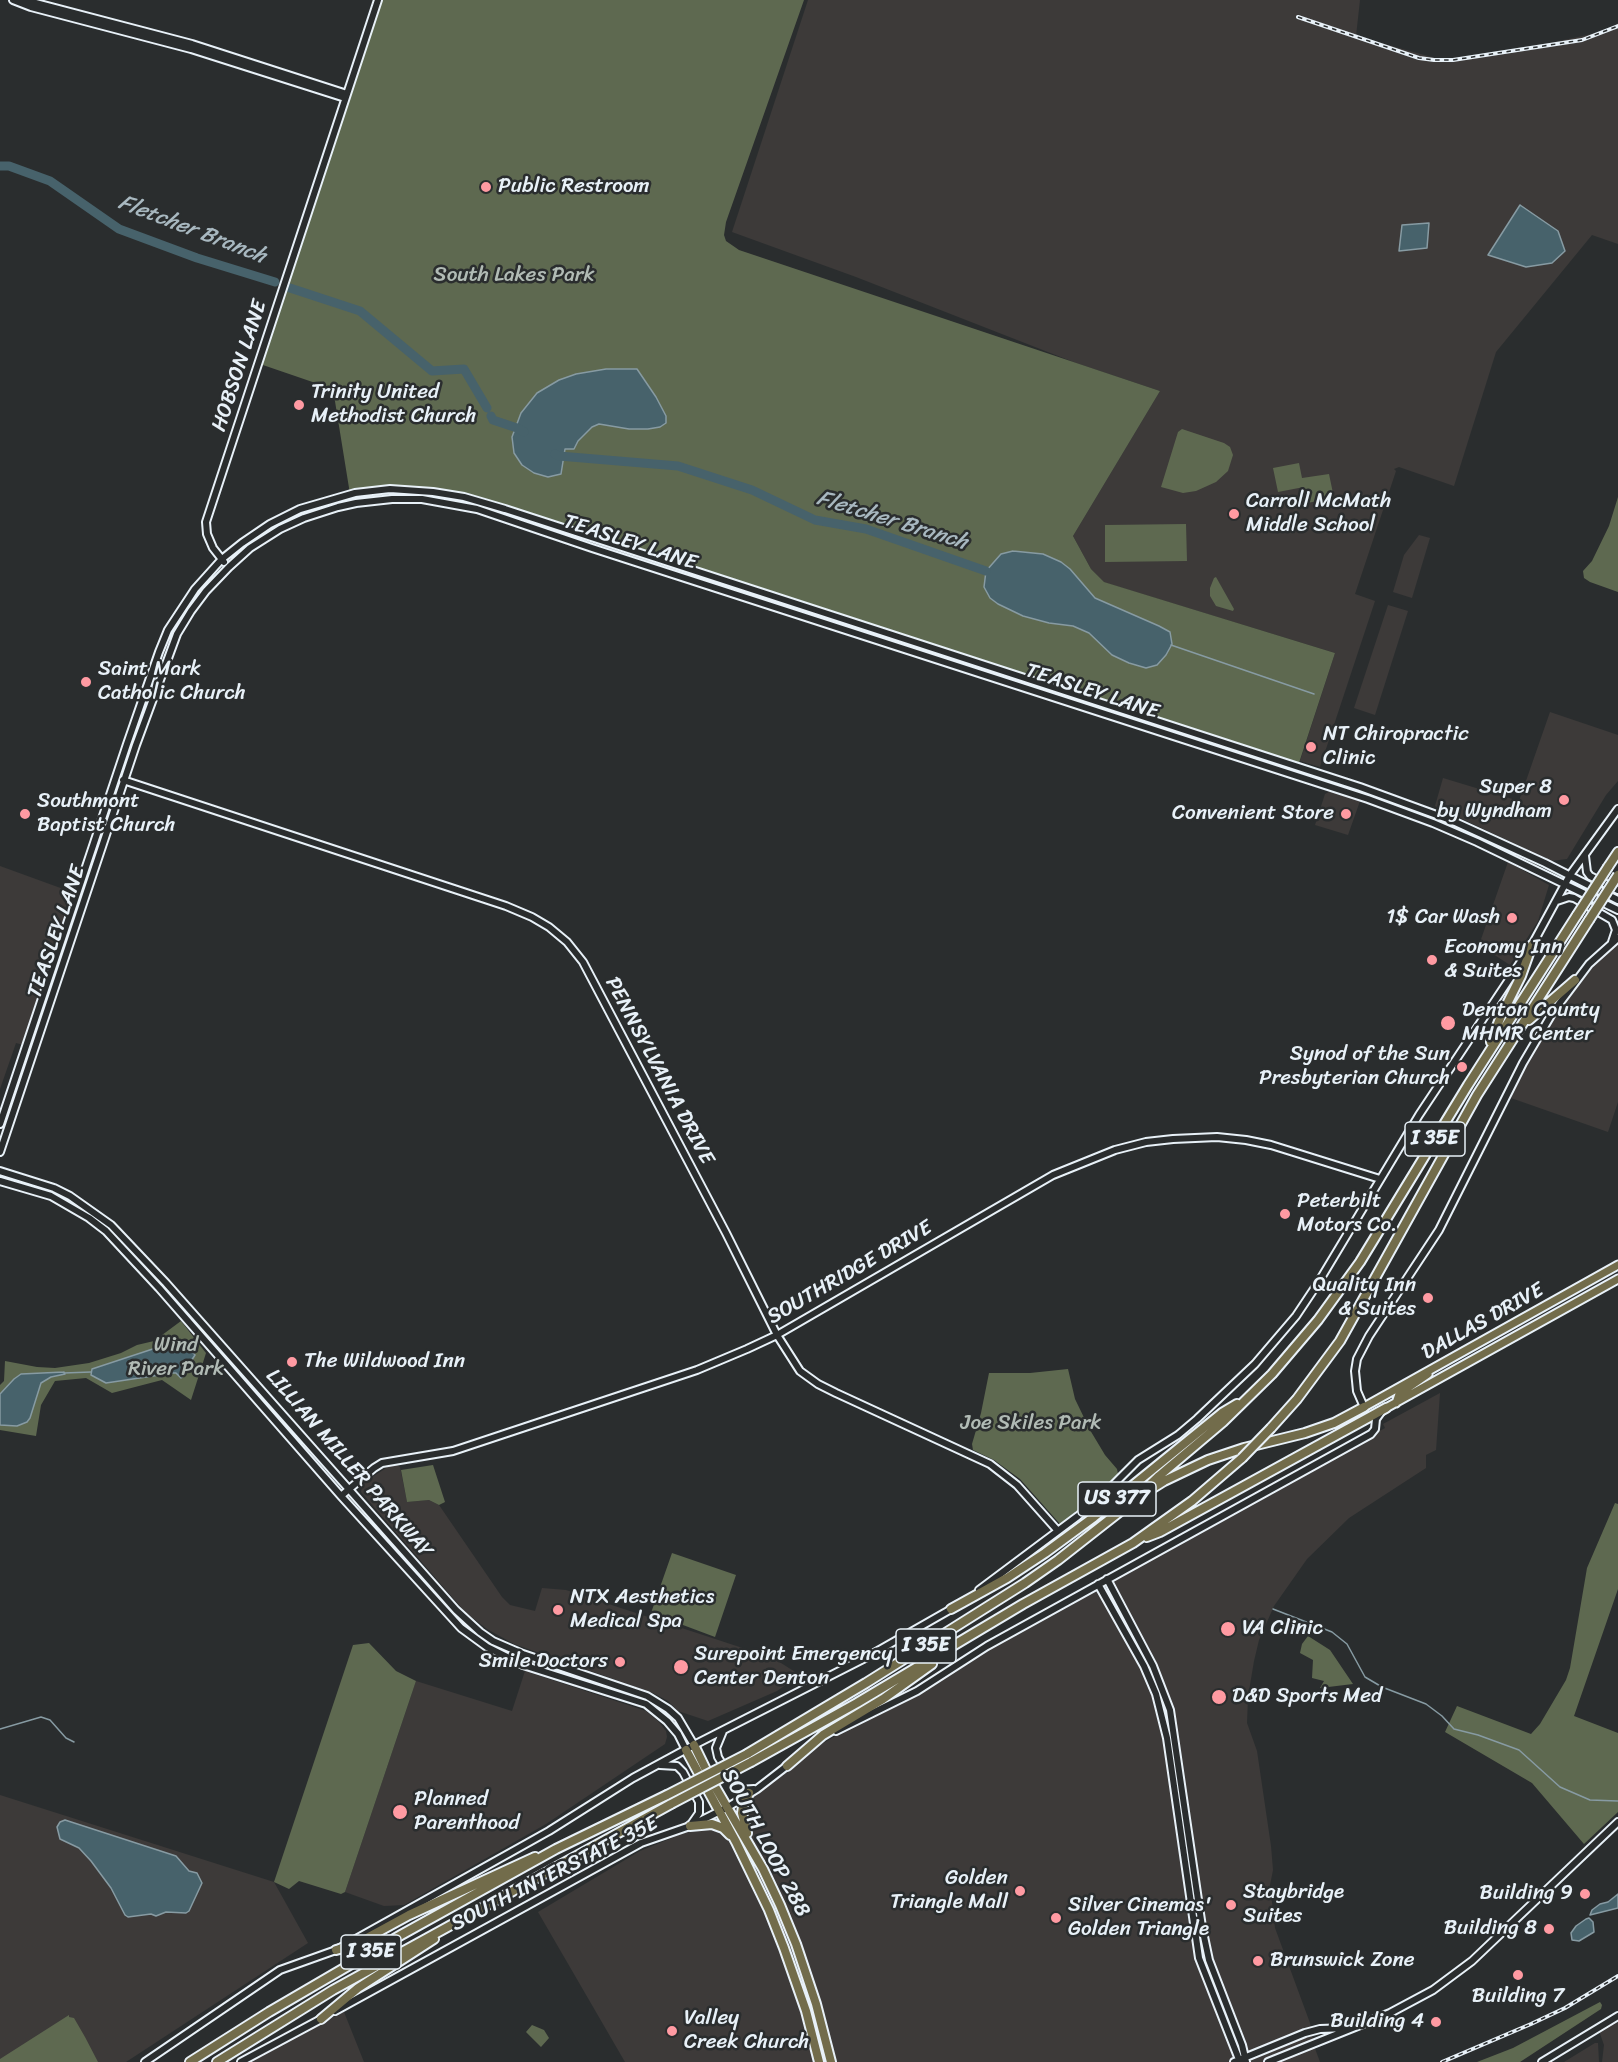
<!DOCTYPE html>
<style>
body{margin:0}
canvas{display:block;background:#2a2d2e}
</style>
<canvas width="1618" height="2062"></canvas>
<script>
const ctx = document.querySelector('canvas').getContext('2d');
ctx.lineJoin = 'round';
function fill(path, color) {
  ctx.fillStyle = color;
  ctx.fill(path, 'evenodd');
}
function toPath(rows) {
  const path = new Path2D();
  for (const r of rows) {
    path.moveTo(r[0], r[1]);
    for (let i = 2; i < r.length; i += 2) path.lineTo(r[i], r[i + 1]);
  }
  return path;
}
function stroke(path, color, width, dash) {
  ctx.strokeStyle = color;
  ctx.lineWidth = width;
  ctx.lineCap = dash ? 'butt' : 'round';
  ctx.setLineDash(dash || []);
  ctx.stroke(path);
}
function write(font, color, halo, rows, align = 'center') {
  ctx.font = font + ' Sriracha,sans-serif';
  ctx.lineWidth = 5;
  ctx.setLineDash([]);
  ctx.textBaseline = 'middle';
  ctx.strokeStyle = halo;
  ctx.fillStyle = color;
  for (const [text, x, y, turn = 0] of rows) {
    ctx.save();
    ctx.translate(x, y);
    ctx.rotate((+turn || 0) * Math.PI / 180);
    ctx.textAlign = isNaN(turn) ? turn : align;
    if (halo) ctx.strokeText(text, 0, 0);
    ctx.fillText(text, 0, 0);
    ctx.restore();
  }
}
fill(toPath([
 [808,0,1360,0,1356,36,1442,60,1517,50,1606,31,1618,23,1618,244,1592,235,1496,352,1454,486,1399,467,1394,469,1396,471,1355,594,1375,601,1320,767,1300,761,1335,653,1103,582,1091,569,1073,536,1160,391,1076,363,856,277,732,232],
 [1419,535,1430,538,1412,598,1393,592,1404,555],
 [1388,605,1408,611,1375,715,1354,708],
 [1550,712,1618,735,1618,781,1606,795,1567,859,1551,861,1435,806,1443,778,1519,801],
 [1331,791,1360,801,1348,835,1315,825,1325,794],
 [1508,862,1549,885,1538,921,1510,965,1479,945],
 [0,866,77,894,27,1046,16,1043,0,1089],
 [1618,941,1618,1102,1608,1132,1511,1098,1544,1030,1577,981],
 [1440,1393,1436,1450,1426,1455,1426,1468,1349,1518,1307,1559,1274,1606,1259,1640,1254,1661,1248,1697,1247,1723,1257,1751,1271,1846,1273,1870,1270,1885,1275,1928,1310,2023,1314,2046,1320,2062,625,2062,538,1912,640,1851,726,1816,813,1749,862,1721,931,1688,982,1653,1385,1428,1383,1424],
 [394,1463,400,1467,407,1502,429,1500,439,1505,502,1597,510,1605,535,1611,542,1588,566,1590,773,1658,800,1675,777,1691,708,1721,678,1711,668,1701,653,1693,514,1644,487,1629,465,1612,361,1492,363,1483],
 [525,1671,646,1711,658,1721,666,1731,667,1737,665,1744,546,1824,404,1905,384,1906,345,1892,416,1681,512,1711],
 [0,1795,274,1882,308,1943,126,2062,0,2062],
 [344,2012,364,2062,250,2062,285,2041],
 [1618,2018,1618,2062,1602,2062,1604,2045,1598,2028],
 [1595,2043,1598,2043,1599,2062,1564,2062]
]), '#3d3a39');
fill(toPath([
 [381,0,804,0,726,222,724,235,726,241,739,250,1160,391,1073,536,1091,569,1104,582,1335,653,1298,766,480,502,433,492,390,489,350,494,333,389,260,364],
 [1182,429,1224,443,1230,447,1233,455,1228,471,1216,482,1196,491,1183,493,1161,487,1178,432],
 [1299,463,1302,478,1329,474,1334,498,1307,503,1304,487,1278,492,1273,468],
 [1618,497,1618,592,1590,582,1584,578,1583,571,1592,561,1609,526],
 [1186,524,1187,561,1105,562,1105,525],
 [1216,577,1234,609,1233,611,1216,606,1210,596,1210,588,1214,578],
 [181,1321,206,1353,191,1400,162,1380,112,1393,86,1378,55,1381,41,1405,36,1436,0,1430,0,1385,4,1381,5,1361,37,1367,55,1368,89,1363,121,1353,137,1345,154,1341],
 [1068,1369,1075,1399,1090,1430,1105,1455,1117,1469,1118,1474,1097,1495,1060,1524,1020,1479,994,1460,973,1450,972,1444,981,1413,989,1373,1030,1373],
 [433,1465,445,1502,439,1505,429,1500,407,1502,401,1470],
 [1615,1503,1618,1504,1618,1589,1574,1716,1618,1733,1618,1812,1584,1844,1532,1783,1445,1732,1457,1706,1531,1734,1540,1724,1566,1680,1570,1668,1587,1568],
 [672,1553,736,1575,715,1637,651,1613],
 [1308,1636,1330,1650,1353,1684,1320,1688,1324,1681,1312,1678,1313,1660,1300,1653,1302,1644],
 [369,1643,396,1671,416,1681,345,1892,341,1894,299,1881,289,1889,274,1882,353,1645],
 [1600,2002,1602,2005,1601,2009,1520,2062,1477,2062,1513,2048],
 [69,2015,69,2017,74,2018,85,2037,98,2062,0,2062,0,2059],
 [532,2025,544,2030,549,2038,541,2047,526,2032]
]), '#5e6950');
const water = toPath([
 [1520,205,1558,231,1565,251,1552,263,1526,267,1488,255,1520,205],
 [1429,223,1427,248,1399,251,1402,225,1429,223],
 [606,369,637,369,656,397,666,416,666,423,660,427,648,429,629,429,599,424,592,427,578,441,574,449,565,449,561,474,548,477,534,473,522,465,514,453,512,437,521,413,537,393,559,380,576,374,606,369],
 [1013,551,1043,554,1061,562,1070,569,1095,598,1159,626,1170,632,1172,644,1166,655,1157,665,1146,668,1129,663,1112,655,1089,633,1073,626,1049,623,1023,616,998,604,990,598,984,587,986,571,1001,554,1013,551],
 [177,1341,187,1346,195,1355,184,1372,184,1376,181,1378,176,1373,173,1373,106,1383,91,1375,92,1369,177,1341],
 [64,1372,65,1374,51,1377,41,1383,30,1418,27,1422,17,1426,0,1425,0,1394,14,1379,21,1374,64,1372],
 [65,1820,176,1856,189,1871,197,1873,202,1883,189,1911,186,1913,166,1912,156,1916,151,1914,128,1917,125,1915,111,1888,91,1861,79,1848,60,1839,57,1827,60,1822,65,1820],
 [1618,1894,1618,1908,1590,1915,1592,1910,1600,1904,1608,1902,1618,1894],
 [1589,1918,1593,1922,1594,1932,1579,1941,1572,1940,1571,1933,1576,1926,1586,1919,1589,1918]
]);
fill(water, '#47626b');
stroke(water, '#879ba3', 1.5);
stroke(toPath([
 [1171,645,1314,694],
 [64,1373,91,1372],
 [1273,1609,1332,1632,1347,1644,1365,1677,1382,1687,1426,1704,1442,1716,1454,1729,1478,1735,1519,1750,1560,1787,1590,1800,1618,1801],
 [0,1729,41,1717,50,1720,66,1738,74,1742]
]), '#879ba3', 1.5);
stroke(toPath([
 [0,166,9,166,50,181,119,229,197,258,275,282],
 [290,288,360,311,432,371,464,369,487,408],
 [491,416,493,420,517,428,524,432],
 [555,454,559,456,678,466,752,490,815,520,866,529,986,571]
]), '#47626b', 9);
const secondary = toPath([
 [13,0,31,7,191,49,345,98],
 [23,2,32,2,192,44,347,94],
 [224,562,213,548,207,534,206,522,378,0],
 [123,780,506,906,532,917,549,927,567,942,583,962,726,1233,777,1335,800,1371,818,1384,836,1393,990,1464,1017,1485,1058,1531],
 [1585,856,1587,872,1590,876,1618,890],
 [1557,901,1569,897,1574,898,1612,920,1616,930,1612,942],
 [0,1124,127,744,159,652,168,630,195,589,222,559,242,543,270,524,300,509,355,493,390,489,433,492,464,497,505,509,1360,787,1453,821,1545,863,1618,900],
 [0,1152,136,745,177,634,191,611,206,591,229,567,250,548,280,529,304,518,338,507,356,503,392,499,422,499,477,509,592,548,1368,799,1433,823,1477,842,1618,910],
 [0,1171,54,1188,70,1196,111,1225,166,1283,456,1610,480,1632,493,1641,523,1654,647,1696,668,1709,678,1718,694,1745],
 [0,1181,51,1196,89,1218,106,1231,159,1288,341,1496,461,1628,487,1647,523,1665,646,1704,667,1721,678,1734,686,1750],
 [1364,1407,1357,1391,1355,1371,1357,1359,1369,1336,1439,1230,1523,1063,1553,1012,1589,964,1618,938],
 [341,1496,374,1468,382,1463,453,1451,697,1370,747,1349,777,1335,1053,1175,1115,1150,1146,1142,1173,1139,1217,1137,1246,1140,1271,1145,1380,1179],
 [1107,1579,1153,1666,1170,1710,1202,1927,1209,1960,1242,2045,1246,2062],
 [1098,1584,1144,1666,1156,1694,1167,1738,1199,1958,1240,2062],
 [979,1590,1078,1516,1100,1498,1138,1460,1178,1435,1197,1419,1255,1364,1296,1316,1318,1283,1419,1115,1532,945,1570,875,1618,809],
 [723,1731,716,1748,718,1757,738,1790,754,1789],
 [836,1731,917,1691,987,1646,1371,1434,1375,1429,1376,1419,1381,1412],
 [660,1765,677,1766,683,1772,699,1802,699,1813,692,1823],
 [335,2011,641,1843,690,1826,728,1807,757,1789,788,1765],
 [145,2062,280,1970,336,1950,549,1831,633,1778,694,1745,867,1657,953,1608],
 [241,2062,323,2018],
 [1234,2062,1305,2033,1320,2029,1348,2028],
 [1268,2062,1390,2013,1433,1990,1472,1961,1618,1822],
 [1542,2062,1618,2016]
]);
const primary = toPath([
 [1396,1403,1399,1394,1428,1374],
 [1364,1407,1618,1265],
 [1386,1408,1618,1279]
]);
const highway = toPath([
 [1608,867,1618,852],
 [1529,1020,1575,980],
 [1491,1042,1501,1016,1521,976,1532,945],
 [1271,1428,1297,1399,1340,1341,1477,1095,1589,920],
 [1148,1491,1164,1481,1208,1460,1244,1448,1305,1433,1334,1423,1364,1407],
 [1147,1537,1160,1532,1386,1408],
 [951,1609,1007,1578,1045,1553,1094,1517,1222,1413,1237,1404],
 [694,1745,710,1778,763,1869,780,1905,796,1944,816,2004,831,2062],
 [686,1750,736,1842,769,1910,784,1948,806,2011,819,2062],
 [747,1754,866,1683,1025,1583,1058,1560,1132,1502,1159,1476,1223,1422,1272,1374,1318,1320,1360,1262,1468,1085,1577,915],
 [751,1762,857,1703,1023,1604,1133,1543,1192,1501,1242,1458],
 [787,1766,823,1735,883,1699,932,1664],
 [690,1826,712,1824,723,1828,730,1835],
 [747,1833,742,1813,743,1806,749,1793],
 [336,1950,354,1945,409,1915,535,1857],
 [321,2019,358,1988,434,1939],
 [190,2062,269,2012,401,1935,556,1849,667,1795],
 [217,2062,333,1990,671,1804]
]);
stroke(secondary, '#e8f1f8', 10);
stroke(primary, '#e8f1f8', 11);
stroke(highway, '#e8f1f8', 12);
stroke(secondary, '#2a2d2e', 6);
stroke(primary, '#726c4b', 7);
stroke(highway, '#726c4b', 8);
const rail = toPath([
 [1298,17,1419,58,1434,60,1453,60,1582,40,1618,26],
 [1442,2062,1531,2024,1565,2008,1618,1976]
]);
stroke(rail, '#e8f1f8', 4);
stroke(rail, '#2a2d2e', 1.5, [4.5]);
const highwayBridge = toPath([
 [1577,915,1608,867],
 [1589,920,1618,875],
 [1242,1458,1271,1428],
 [667,1795,747,1754],
 [671,1804,751,1762]
]);
stroke(highwayBridge, '#e8f1f8', 12, []);
stroke(highwayBridge, '#726c4b', 8);
for (const [x, y, r, color] of [
 [486,187,6,"#ff9aa2"],
 [299,405,6,"#ff9aa2"],
 [1234,514,6,"#ff9aa2"],
 [86,682,6,"#ff9aa2"],
 [1311,747,6,"#ff9aa2"],
 [1564,800,6,"#ff9aa2"],
 [25,814,6,"#ff9aa2"],
 [1346,814,6,"#ff9aa2"],
 [1512,918,6,"#ff9aa2"],
 [1432,960,6,"#ff9aa2"],
 [1448,1023,8,"#ff9aa2"],
 [1462,1067,6,"#ff9aa2"],
 [1285,1214,6,"#ff9aa2"],
 [1428,1298,6,"#ff9aa2"],
 [292,1362,6,"#ff9aa2"],
 [558,1610,6,"#ff9aa2"],
 [1228,1629,8,"#ff9aa2"],
 [620,1662,6,"#ff9aa2"],
 [681,1667,8,"#ff9aa2"],
 [1219,1697,8,"#ff9aa2"],
 [400,1812,8,"#ff9aa2"],
 [1020,1891,6,"#ff9aa2"],
 [1585,1894,6,"#ff9aa2"],
 [1231,1905,6,"#ff9aa2"],
 [1056,1918,6,"#ff9aa2"],
 [1549,1929,6,"#ff9aa2"],
 [1258,1961,6,"#ff9aa2"],
 [1518,1975,6,"#ff9aa2"],
 [1436,2022,6,"#ff9aa2"],
 [672,2031,6,"#ff9aa2"]
]) {
  const dot = new Path2D();
  dot.arc(x, y, r, 0, 2 * Math.PI);
  ctx.fillStyle = color;
  ctx.fill(dot);
  stroke(dot, '#2a2d2e', 2);
}
for (const [x, y, w] of [
 [1435,1139,60],
 [1117,1499,78],
 [926,1646,60],
 [371,1952,60]
]) {
  const box = new Path2D();
  box.roundRect(x - w / 2, y - 17, w, 34, 4.5);
  ctx.fillStyle = '#2a2d2e';
  ctx.fill(box);
  stroke(box, '#e8f1f8', 1.5);
}
write('bold 20px', '#e8f1f8', null, [
 ["I 35E",1435,1139],
 ["US 377",1117,1499],
 ["I 35E",926,1646],
 ["I 35E",371,1952]
]);
write('21px', '#e8f1f8', '#2a2d2e', [
 ["Public Restroom",498,187],
 ["Trinity United",311,393],
 ["Methodist Church",311,417],
 ["Carroll McMath",1246,502],
 ["Middle School",1246,526],
 ["Saint Mark",98,670],
 ["Catholic Church",98,694],
 ["NT Chiropractic",1323,735],
 ["Clinic",1323,759],
 ["Super 8",1552,788,"right"],
 ["by Wyndham",1552,812,"right"],
 ["Southmont",37,802],
 ["Baptist Church",37,826],
 ["Convenient Store",1334,814,"right"],
 ["1$ Car Wash",1500,918,"right"],
 ["Economy Inn",1444,948],
 ["& Suites",1444,972],
 ["Denton County",1462,1011],
 ["MHMR Center",1462,1035],
 ["Synod of the Sun",1450,1055,"right"],
 ["Presbyterian Church",1450,1079,"right"],
 ["Peterbilt",1297,1202],
 ["Motors Co.",1297,1226],
 ["Quality Inn",1416,1286,"right"],
 ["& Suites",1416,1310,"right"],
 ["The Wildwood Inn",304,1362],
 ["NTX Aesthetics",570,1598],
 ["Medical Spa",570,1622],
 ["VA Clinic",1242,1629],
 ["Surepoint Emergency",694,1655],
 ["Center Denton",694,1679],
 ["Smile Doctors",608,1662,"right"],
 ["D&D Sports Med",1232,1697],
 ["Planned",414,1800],
 ["Parenthood",414,1824],
 ["Golden",1008,1879,"right"],
 ["Triangle Mall",1008,1903,"right"],
 ["Staybridge",1243,1893],
 ["Suites",1243,1917],
 ["Building 9",1573,1894,"right"],
 ["Silver Cinemas'",1068,1906],
 ["Golden Triangle",1068,1930],
 ["Building 8",1537,1929,"right"],
 ["Brunswick Zone",1270,1961],
 ["Building 7",1518,1997,"center"],
 ["Valley",684,2019],
 ["Creek Church",684,2043],
 ["Building 4",1424,2022,"right"]
], 'left');
write('21px', '#b1bbb5', '#2a2d2e', [
 ["South Lakes Park",514,276],
 ["Wind",176,1346],
 ["River Park",176,1370],
 ["Joe Skiles Park",1031,1424]
]);
write('21px', '#e8f1f8', '#2a2d2e', [
 ["HOBSON LANE",240,366,-72],
 ["TEASLEY LANE",630,543,18],
 ["TEASLEY LANE",1092,692,18],
 ["TEASLEY LANE",57,932,-71],
 ["PENNSYLVANIA DRIVE",659,1071,62],
 ["SOUTHRIDGE DRIVE",850,1273,-30],
 ["DALLAS DRIVE",1483,1322,-29],
 ["LILLIAN MILLER PARKWAY",349,1464,49],
 ["SOUTH LOOP 288",765,1843,62],
 ["SOUTH INTERSTATE 35E",555,1874,-27]
]);
write('italic 22px', '#a8b8c0', '#2a2d2e', [
 ["Fletcher Branch",192,230,21],
 ["Fletcher Branch",892,521,17]
]);
</script>
